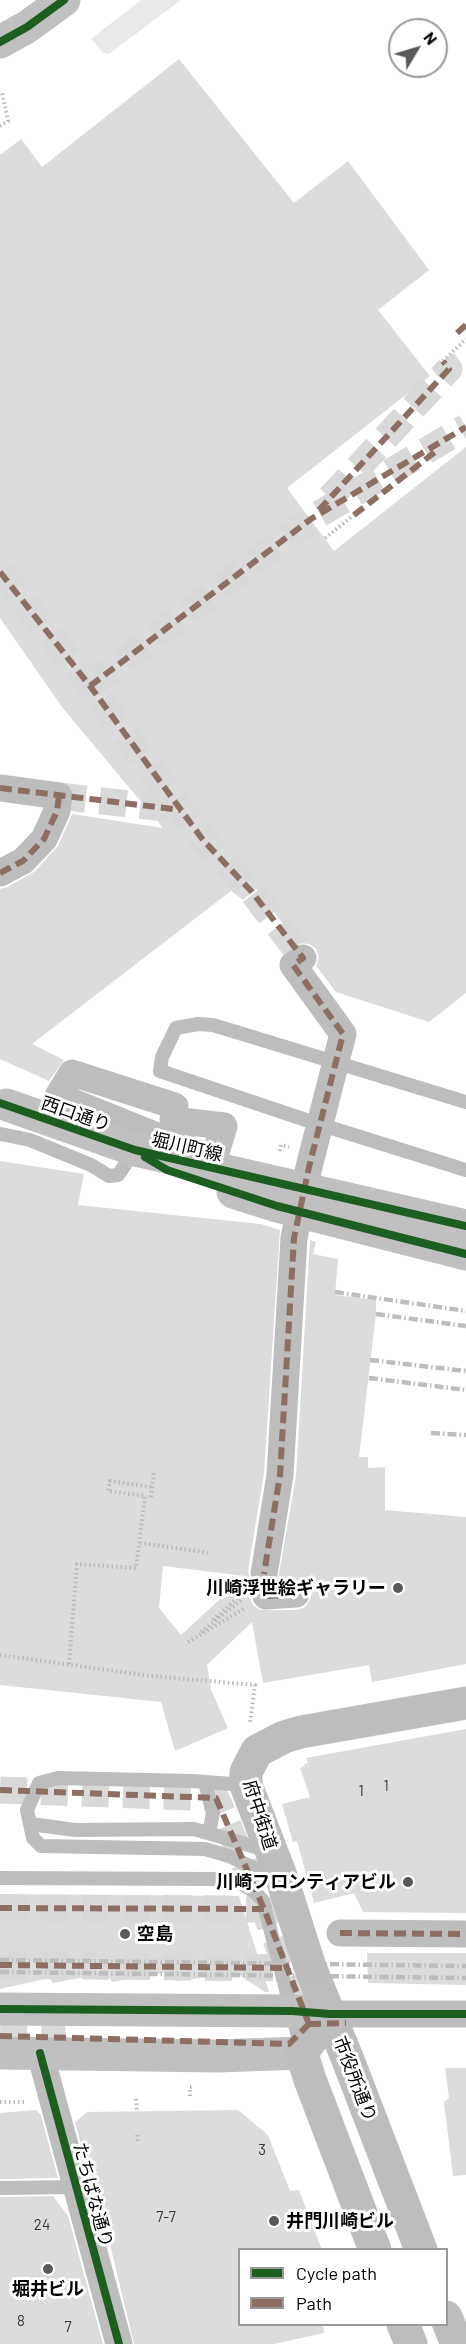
<!DOCTYPE html>
<meta charset="utf-8">
<style>
body{margin:0}
#map{position:relative;width:466px;height:2344px;overflow:hidden;background:#fff;font-family:Barlow,sans-serif}
canvas{display:block}
.legend{position:absolute;left:238px;top:2248px;width:210px;height:78px;box-sizing:border-box;background:#fff;border:2px solid #999;margin:0;padding:8px 10px;list-style:none;font-size:18px;color:#000}
.legend li{display:flex;align-items:center;gap:12px;height:30px}
.legend b{width:30px;border:2px solid #999}
.north{position:absolute;left:388px;top:18px;width:60px;height:60px;box-sizing:border-box;background:#fff;border:2px solid #999;border-radius:50%;rotate:52deg;font-size:16px;font-weight:700;line-height:24px;text-align:center;color:#000}
.north::after{content:'';display:block;margin:auto;width:21px;height:27px;background:#595959;clip-path:polygon(50% 0,100% 100%,50% 72%,0 100%)}
</style>
<div id="map">
<canvas width="466" height="2344"></canvas>
<ul class="legend">
<li><b style="height:8px;background:#1b5e20"></b>Cycle path</li>
<li><b style="height:8px;background:#8d6e63"></b>Path</li>
</ul>
<div class="north">N</div>
</div>
<script>
const ctx = document.querySelector('canvas').getContext('2d');
ctx.lineJoin = 'round';
function fill(path, color) {
  ctx.fillStyle = color;
  ctx.fill(path, 'evenodd');
}
function toPath(rows) {
  const path = new Path2D();
  for (const r of rows) {
    path.moveTo(r[0], r[1]);
    for (let i = 2; i < r.length; i += 2) path.lineTo(r[i], r[i + 1]);
  }
  return path;
}
function stroke(path, color, width, dash) {
  ctx.strokeStyle = color;
  ctx.lineWidth = width;
  ctx.lineCap = dash ? 'butt' : 'round';
  ctx.setLineDash(dash || []);
  ctx.stroke(path);
}
function write(font, color, halo, rows, align = 'center') {
  ctx.font = font + ' Barlow,"Noto Sans JP",sans-serif';
  ctx.lineWidth = 6;
  ctx.setLineDash([]);
  ctx.textBaseline = 'middle';
  ctx.strokeStyle = halo;
  ctx.fillStyle = color;
  for (const [text, x, y, turn = 0] of rows) {
    ctx.save();
    ctx.translate(x, y);
    ctx.rotate((+turn || 0) * Math.PI / 180);
    ctx.textAlign = isNaN(turn) ? turn : align;
    if (halo) ctx.strokeText(text, 0, 0);
    ctx.fillText(text, 0, 0);
    ctx.restore();
  }
}
fill(toPath([
 [141,0,181,0,109,54,103,53,91,39]
]), '#e9e9e9');
fill(toPath([
 [179,59,294,203,348,161,429,270,378,310,430,376,287,488,334,551,466,447,466,993,429,1022,336,992,316,966,319,957,316,949,309,944,298,943,256,889,243,900,231,891,32,1044,64,1060,49,1081,0,1059,0,889,7,887,34,872,58,846,72,814,163,828,62,707,0,618,0,155,21,139,42,167],
 [0,1161,84,1174,78,1205,261,1224,280,1230,264,1473,248,1571,250,1580,254,1586,250,1598,253,1605,260,1610,298,1610,305,1607,310,1600,312,1592,309,1586,303,1580,278,1579,296,1476,310,1240,316,1242,313,1254,338,1259,335,1295,376,1300,376,1314,359,1457,368,1457,368,1468,385,1467,385,1510,466,1517,466,1664,372,1682,369,1665,263,1683,252,1622,207,1665,211,1690,228,1728,175,1751,161,1702,0,1685],
 [163,1566,245,1576,181,1635,159,1608],
 [466,1729,466,1913,363,1912,354,1893,314,1903,297,1841,293,1842,282,1804,310,1797,300,1768,305,1766,304,1764,308,1763,306,1758],
 [0,1894,239,1896,269,1992,265,1992,238,1974,176,1981,169,1972,112,1982,107,1973,53,1983,49,1978,0,1989],
 [367,1953,466,1953,466,1985,368,1983],
 [445,2068,466,2068,466,2175,453,2176,444,2102,449,2098],
 [36,2110,41,2115,58,2178,0,2179,0,2113],
 [238,2110,268,2135,290,2191,299,2190,322,2250,240,2250,240,2325,323,2325,324,2333,274,2344,134,2344,95,2182,91,2182,75,2122,87,2112],
 [53,2196,68,2216,103,2344,0,2344,0,2197]
]), '#dcdcdc');
stroke(toPath([
 [330,498,449,369,443,361],
 [0,572,90,686,203,840,252,892,303,958],
 [90,686,311,519,466,427],
 [59,796,181,810],
 [0,1790,216,1798,264,1909,309,2024],
 [0,1908,264,1909],
 [0,1965,289,1968],
 [0,2036,65,2038]
]), '#d9d9d9', 27, [27, 14]);
stroke(toPath([
 [0,126,8,121,2,92],
 [443,361,466,339],
 [325,538,354,515],
 [280,1151,281,1145,289,1147],
 [151,1497,154,1471],
 [140,1543,211,1553],
 [213,1620,241,1595],
 [201,1632,243,1599],
 [188,1642,245,1608],
 [0,1655,151,1676,255,1685,250,1723],
 [69,1664,77,1564,136,1568,145,1496,108,1491,110,1481,152,1487],
 [190,2096,190,2087,194,2087],
 [136,2099,137,2111],
 [0,2102,26,2102],
 [137,2135,138,2141]
]), '#b8b8b8', 4, [1.5, 3]);
stroke(toPath([
 [466,1102,213,1025,198,1024,176,1028,162,1057,160,1071,306,1120,466,1170],
 [1,1134,30,1140,91,1165,109,1176,118,1175,135,1150],
 [205,1783,213,1813,209,1833],
 [246,1785,192,1781,58,1778,39,1783,27,1810,33,1838,41,1846,205,1849,229,1856,252,1867,279,1876],
 [31,1824,75,1830,194,1829,269,1851],
 [0,1878,213,1879,239,1882,255,1892,263,1901,301,2048],
 [0,2188,75,2187]
]), '#bdbdbd', 14);
stroke(toPath([
 [0,788,59,796,57,811,44,839,23,861,0,873],
 [72,1073,175,1106,173,1120,224,1126,214,1159,58,1096,72,1073],
 [264,1574,280,1475,294,1238,309,1167,343,1034,293,965,303,958],
 [266,1596,296,1594],
 [340,1933,466,1934],
 [330,2014,466,2014],
 [40,2053,119,2344]
]), '#bdbdbd', 27);
stroke(toPath([
 [0,42,27,27,64,0],
 [7,1105,135,1150,466,1226],
 [233,1192,277,1206,466,1254],
 [0,2009,292,2011,330,2014],
 [0,2053,218,2056,302,2053]
]), '#c0c0c0', 33);
stroke(toPath([
 [330,2014,302,2053,309,2077,375,2250],
 [421,2250,348,2060,310,1967,281,1876,246,1785,246,1772,257,1751,284,1737,301,1732,466,1703],
 [446,2317,457,2344],
 [403,2324,411,2344]
]), '#bdbdbd', 33);
stroke(toPath([
 [335,1292,466,1311],
 [376,1314,466,1326],
 [370,1360,466,1371],
 [369,1378,466,1390],
 [431,1433,466,1435],
 [0,1960,466,1966],
 [0,1972,466,1978]
]), '#bdbdbd', 4.5, [9, 3, 1.5, 3]);
stroke(toPath([
 [457,333,466,325],
 [319,510,449,369,443,361],
 [354,515,435,452],
 [0,572,90,686,203,840,252,892,303,958,293,965,343,1034,309,1167,294,1238,280,1475,264,1574],
 [90,686,311,519,466,427],
 [0,788,181,810],
 [0,873,23,861,44,839,57,811,59,796],
 [266,1596,296,1594],
 [0,1790,216,1798,264,1909,309,2024],
 [0,1908,264,1909],
 [340,1933,466,1934],
 [0,1965,289,1968],
 [309,2024,346,2023],
 [0,2036,289,2044,309,2024]
]), '#8d6e63', 6, [12, 6]);
stroke(toPath([
 [0,42,27,27,64,0],
 [0,1103,135,1150,466,1226],
 [145,1157,167,1170,277,1206,466,1254],
 [0,2009,292,2011,330,2014,466,2014],
 [40,2053,119,2344]
]), '#1b5e20', 8);
for (const [x, y, r, color] of [
 [398,1588,6,"#595959"],
 [408,1882,6,"#595959"],
 [125,1934,6,"#595959"],
 [274,2221,6,"#595959"],
 [48,2269,6,"#595959"]
]) {
  const dot = new Path2D();
  dot.arc(x, y, r, 0, 2 * Math.PI);
  ctx.fillStyle = color;
  ctx.fill(dot);
  stroke(dot, '#fff', 2);
}
write('15px', '#373737', null, [
 ["1",386,1786],
 ["1",361,1791],
 ["3",262,2150],
 ["7-7",166,2217],
 ["24",42,2225],
 ["8",21,2321],
 ["7",68,2327]
]);
write('18px', '#000', '#fff', [
 ["西口通り",76,1114,19],
 ["堀川町線",187,1147,13],
 ["府中街道",260,1815,72],
 ["市役所通り",355,2079,69],
 ["たちばな通り",93,2195,75]
]);
write('bold 18px', '#000', '#fff', [
 ["川崎浮世絵ギャラリー",386,1588],
 ["川崎フロンティアビル",396,1882],
 ["空島",137,1934,"left"],
 ["井門川崎ビル",286,2221,"left"],
 ["堀井ビル",48,2289,"center"]
], 'right');
</script>
